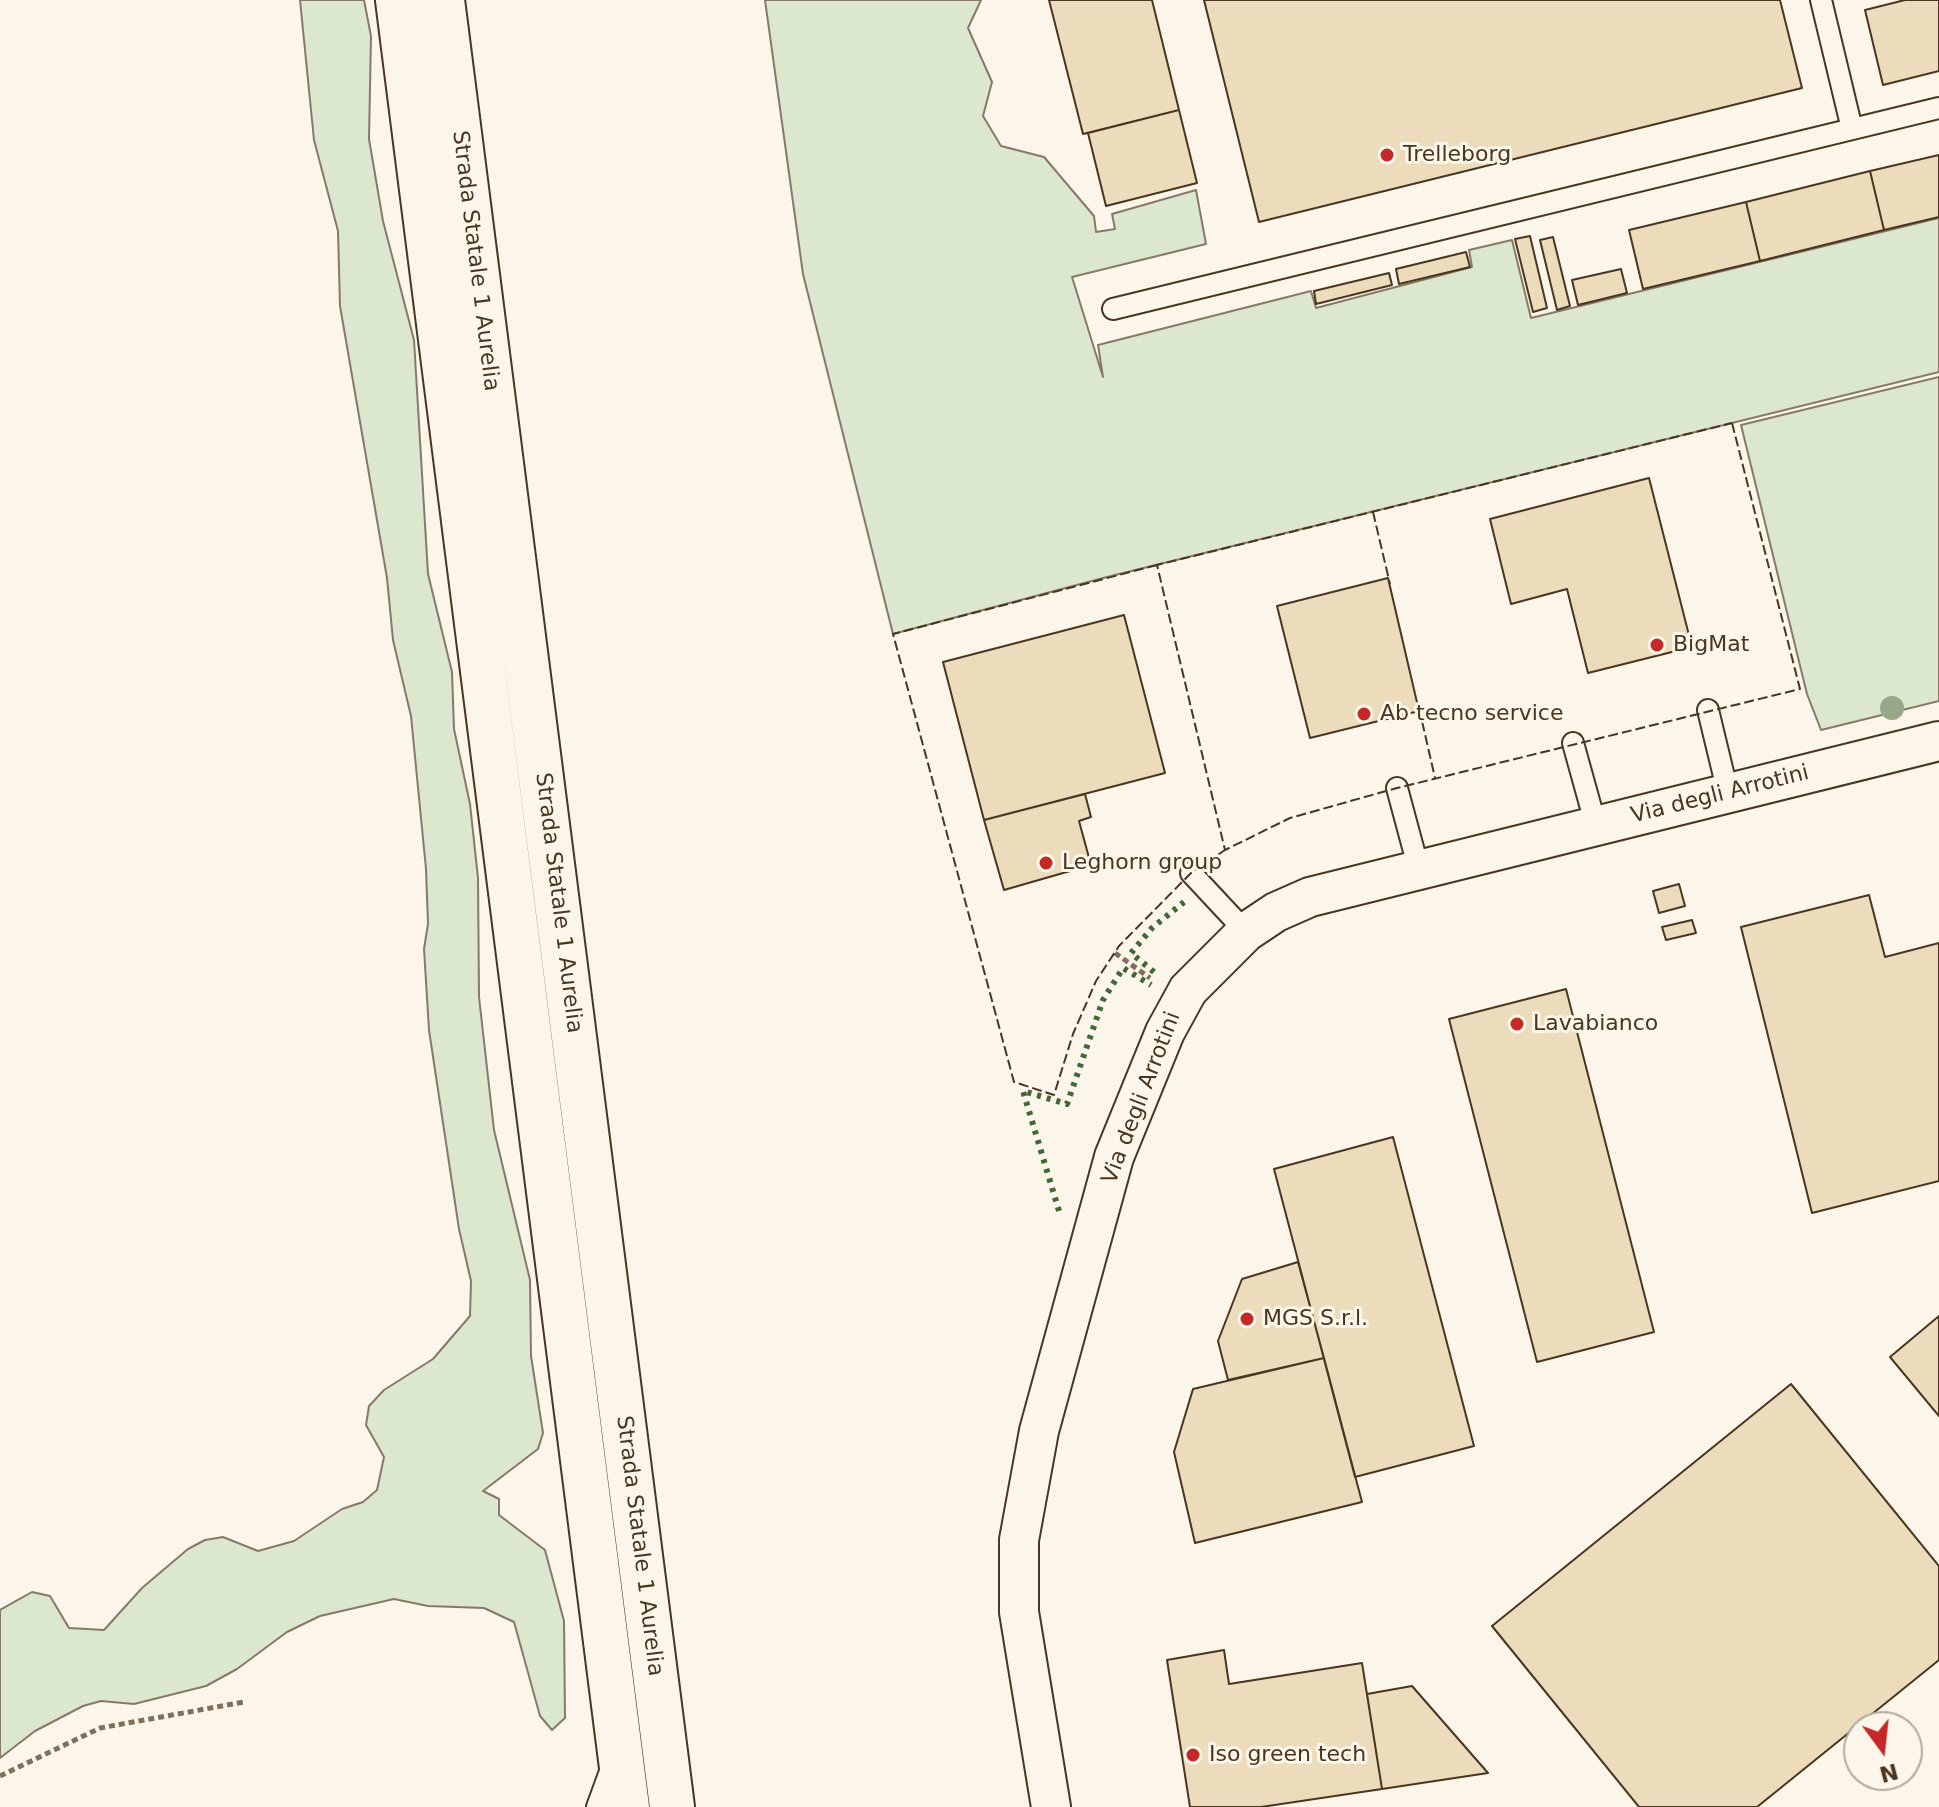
<!DOCTYPE html>
<style>
body{margin:0}
#map{position:relative;width:1939px;height:1807px;overflow:hidden;background:#fbf6e9;font-family:"DejaVu Sans",sans-serif}
canvas{display:block}
.north{position:absolute;left:1843px;top:1711px;width:80px;height:80px;box-sizing:border-box;background:#fbf6e9;border:2px solid #b4a999;border-radius:50%;rotate:165deg;font-size:22px;font-weight:700;line-height:32px;text-align:center;color:#4a3520}
.north::after{content:'';display:block;margin:auto;width:28px;height:36px;background:#c62828;clip-path:polygon(50% 0,100% 100%,50% 72%,0 100%)}
</style>
<div id="map">
<canvas width="1939" height="1807"></canvas>
<div class="north">N</div>
</div>
<script>
const ctx = document.querySelector('canvas').getContext('2d');
ctx.lineJoin = 'round';
function fill(path, color) {
  ctx.fillStyle = color;
  ctx.fill(path, 'evenodd');
}
function toPath(rows) {
  const path = new Path2D();
  for (const r of rows) {
    path.moveTo(r[0], r[1]);
    for (let i = 2; i < r.length; i += 2) path.lineTo(r[i], r[i + 1]);
  }
  return path;
}
function stroke(path, color, width, dash) {
  ctx.strokeStyle = color;
  ctx.lineWidth = width;
  ctx.lineCap = dash ? 'butt' : 'round';
  ctx.setLineDash(dash || []);
  ctx.stroke(path);
}
function write(font, color, halo, rows, align = 'center') {
  ctx.font = font + ' "DejaVu Sans",sans-serif';
  ctx.lineWidth = 6;
  ctx.setLineDash([]);
  ctx.textBaseline = 'middle';
  ctx.strokeStyle = halo;
  ctx.fillStyle = color;
  for (const [text, x, y, turn = 0] of rows) {
    ctx.save();
    ctx.translate(x, y);
    ctx.rotate((+turn || 0) * Math.PI / 180);
    ctx.textAlign = isNaN(turn) ? turn : align;
    if (halo) ctx.strokeText(text, 0, 0);
    ctx.fillText(text, 0, 0);
    ctx.restore();
  }
}
const green = toPath([
 [300,0,364,0,371,36,369,139,383,221,414,340,428,574,452,672,454,729,470,804,478,878,479,997,494,1130,530,1280,531,1356,543,1433,538,1449,483,1491,499,1499,499,1515,545,1550,564,1621,565,1718,552,1730,540,1716,514,1622,484,1608,428,1606,394,1599,320,1616,287,1632,237,1669,206,1686,134,1704,101,1701,83,1706,35,1731,0,1758,0,1610,32,1592,50,1596,69,1628,104,1630,142,1588,188,1549,205,1540,223,1537,258,1551,294,1541,342,1509,363,1502,377,1490,384,1457,366,1425,369,1406,384,1390,433,1359,470,1316,471,1281,459,1229,429,1030,424,949,428,924,426,869,411,716,393,640,387,578,340,306,338,231,314,140,300,0],
 [765,0,981,0,968,28,992,82,983,116,1001,146,1044,157,1094,216,1096,232,1115,229,1112,214,1196,190,1206,244,1072,277,1103,377,1098,345,1311,291,1316,308,1472,267,1469,250,1512,240,1531,318,1939,218,1939,372,1103,578,893,634,803,274,765,0],
 [1939,377,1939,701,1821,730,1807,694,1741,425,1939,377]
]);
fill(green, '#dce7d0');
stroke(green, '#887966', 2);
const building = toPath([
 [1049,0,1152,0,1179,110,1083,134,1049,0],
 [1204,0,1780,0,1802,88,1259,222,1204,0],
 [1905,0,1939,0,1939,71,1883,85,1865,10,1905,0],
 [1179,110,1197,183,1106,206,1088,133,1179,110],
 [1939,155,1939,217,1884,230,1870,171,1939,155],
 [1870,171,1884,230,1760,261,1746,202,1870,171],
 [1746,202,1760,261,1643,289,1629,230,1746,202],
 [1530,236,1547,308,1533,312,1515,239,1530,236],
 [1553,237,1570,306,1557,310,1540,240,1553,237],
 [1466,252,1470,267,1399,284,1396,269,1466,252],
 [1621,269,1627,293,1578,305,1572,280,1621,269],
 [1389,273,1392,285,1316,304,1314,291,1389,273],
 [1649,478,1692,647,1588,673,1567,589,1511,604,1490,519,1649,478],
 [1388,578,1419,711,1310,738,1277,606,1388,578],
 [1124,615,1165,773,984,820,943,662,1124,615],
 [1085,794,1091,817,1079,821,1091,865,1004,890,984,820,1085,794],
 [1679,884,1685,906,1659,913,1653,891,1679,884],
 [1869,895,1885,957,1939,943,1939,1181,1812,1213,1741,927,1869,895],
 [1692,920,1696,933,1666,940,1662,927,1692,920],
 [1566,989,1654,1332,1537,1362,1449,1019,1566,989],
 [1393,1137,1474,1446,1355,1477,1274,1169,1393,1137],
 [1298,1262,1324,1358,1228,1380,1218,1341,1242,1279,1298,1262],
 [1939,1316,1939,1416,1890,1357,1939,1316],
 [1324,1358,1362,1502,1195,1543,1174,1452,1193,1389,1324,1358],
 [1791,1384,1939,1566,1939,1660,1757,1807,1639,1807,1492,1626,1791,1384],
 [1224,1650,1229,1684,1362,1663,1382,1789,1261,1807,1190,1807,1167,1660,1224,1650],
 [1412,1686,1488,1773,1382,1789,1367,1694,1412,1686]
]);
fill(building, '#ecdcbc');
stroke(building, '#4a3520', 2);
const lane = toPath([
 [1821,0,1852,129],
 [1113,309,1939,108],
 [1708,710,1728,793],
 [1573,743,1596,826],
 [1397,788,1419,870],
 [1191,873,1246,932],
 [597,1807,612,1766]
]);
const street = toPath([
 [1051,1807,1019,1612,1019,1540,1039,1431,1114,1157,1165,1032,1188,990,1246,932,1276,912,1310,897,1939,741]
]);
const highway = toPath([
 [398,0,627,1807],
 [442,0,672,1807]
]);
stroke(lane, '#4a3520', 24);
stroke(street, '#4a3520', 42);
stroke(highway, '#4a3520', 48);
stroke(toPath([
 [1115,953,1150,978],
 [0,1776,100,1728,244,1702]
]), '#7f6f5c', 5, [6, 4]);
stroke(lane, '#fbf6e9', 20);
stroke(street, '#fbf6e9', 38);
stroke(highway, '#fbf6e9', 44);
stroke(toPath([
 [1154,972,1131,953,1152,928,1184,902],
 [1059,1211,1023,1091,1067,1104,1103,1000,1123,968,1151,985]
]), '#436837', 6, [4, 6]);
stroke(toPath([
 [1732,423,1800,689,1397,788,1290,818,1225,850,1157,565,1732,423],
 [1373,512,1390,584],
 [1157,565,893,634,1014,1082,1054,1095,1073,1034,1096,981,1119,946,1191,873,1225,850],
 [1419,708,1435,778]
]), '#4a3520', 2, [10, 4]);
ctx.fillStyle = '#96a887';
for (const [x, y] of [
 [1892,708]
]) {
  ctx.beginPath();
  ctx.arc(x, y, 12, 0, 2 * Math.PI);
  ctx.fill();
}
for (const [x, y, r, color] of [
 [1387,155,8,"#c62828"],
 [1657,645,8,"#c62828"],
 [1364,714,8,"#c62828"],
 [1046,863,8,"#c62828"],
 [1517,1024,8,"#c62828"],
 [1247,1319,8,"#c62828"],
 [1193,1755,8,"#c62828"]
]) {
  const dot = new Path2D();
  dot.arc(x, y, r, 0, 2 * Math.PI);
  ctx.fillStyle = color;
  ctx.fill(dot);
  stroke(dot, '#fbf6e9', 3);
}
write('22px', '#4a3520', '#fbf6e9', [
 ["Trelleborg",1403,155],
 ["BigMat",1673,645],
 ["Ab tecno service",1380,714],
 ["Leghorn group",1062,863],
 ["Lavabianco",1533,1024],
 ["MGS S.r.l.",1263,1319],
 ["Iso green tech",1209,1755]
], 'left');
write('22px', '#4a3520', '#fbf6e9', [
 ["Strada Statale 1 Aurelia",475,261,83],
 ["Via degli Arrotini",1720,795,-14],
 ["Strada Statale 1 Aurelia",558,903,83],
 ["Via degli Arrotini",1142,1098,-69],
 ["Strada Statale 1 Aurelia",639,1546,83]
]);
</script>
